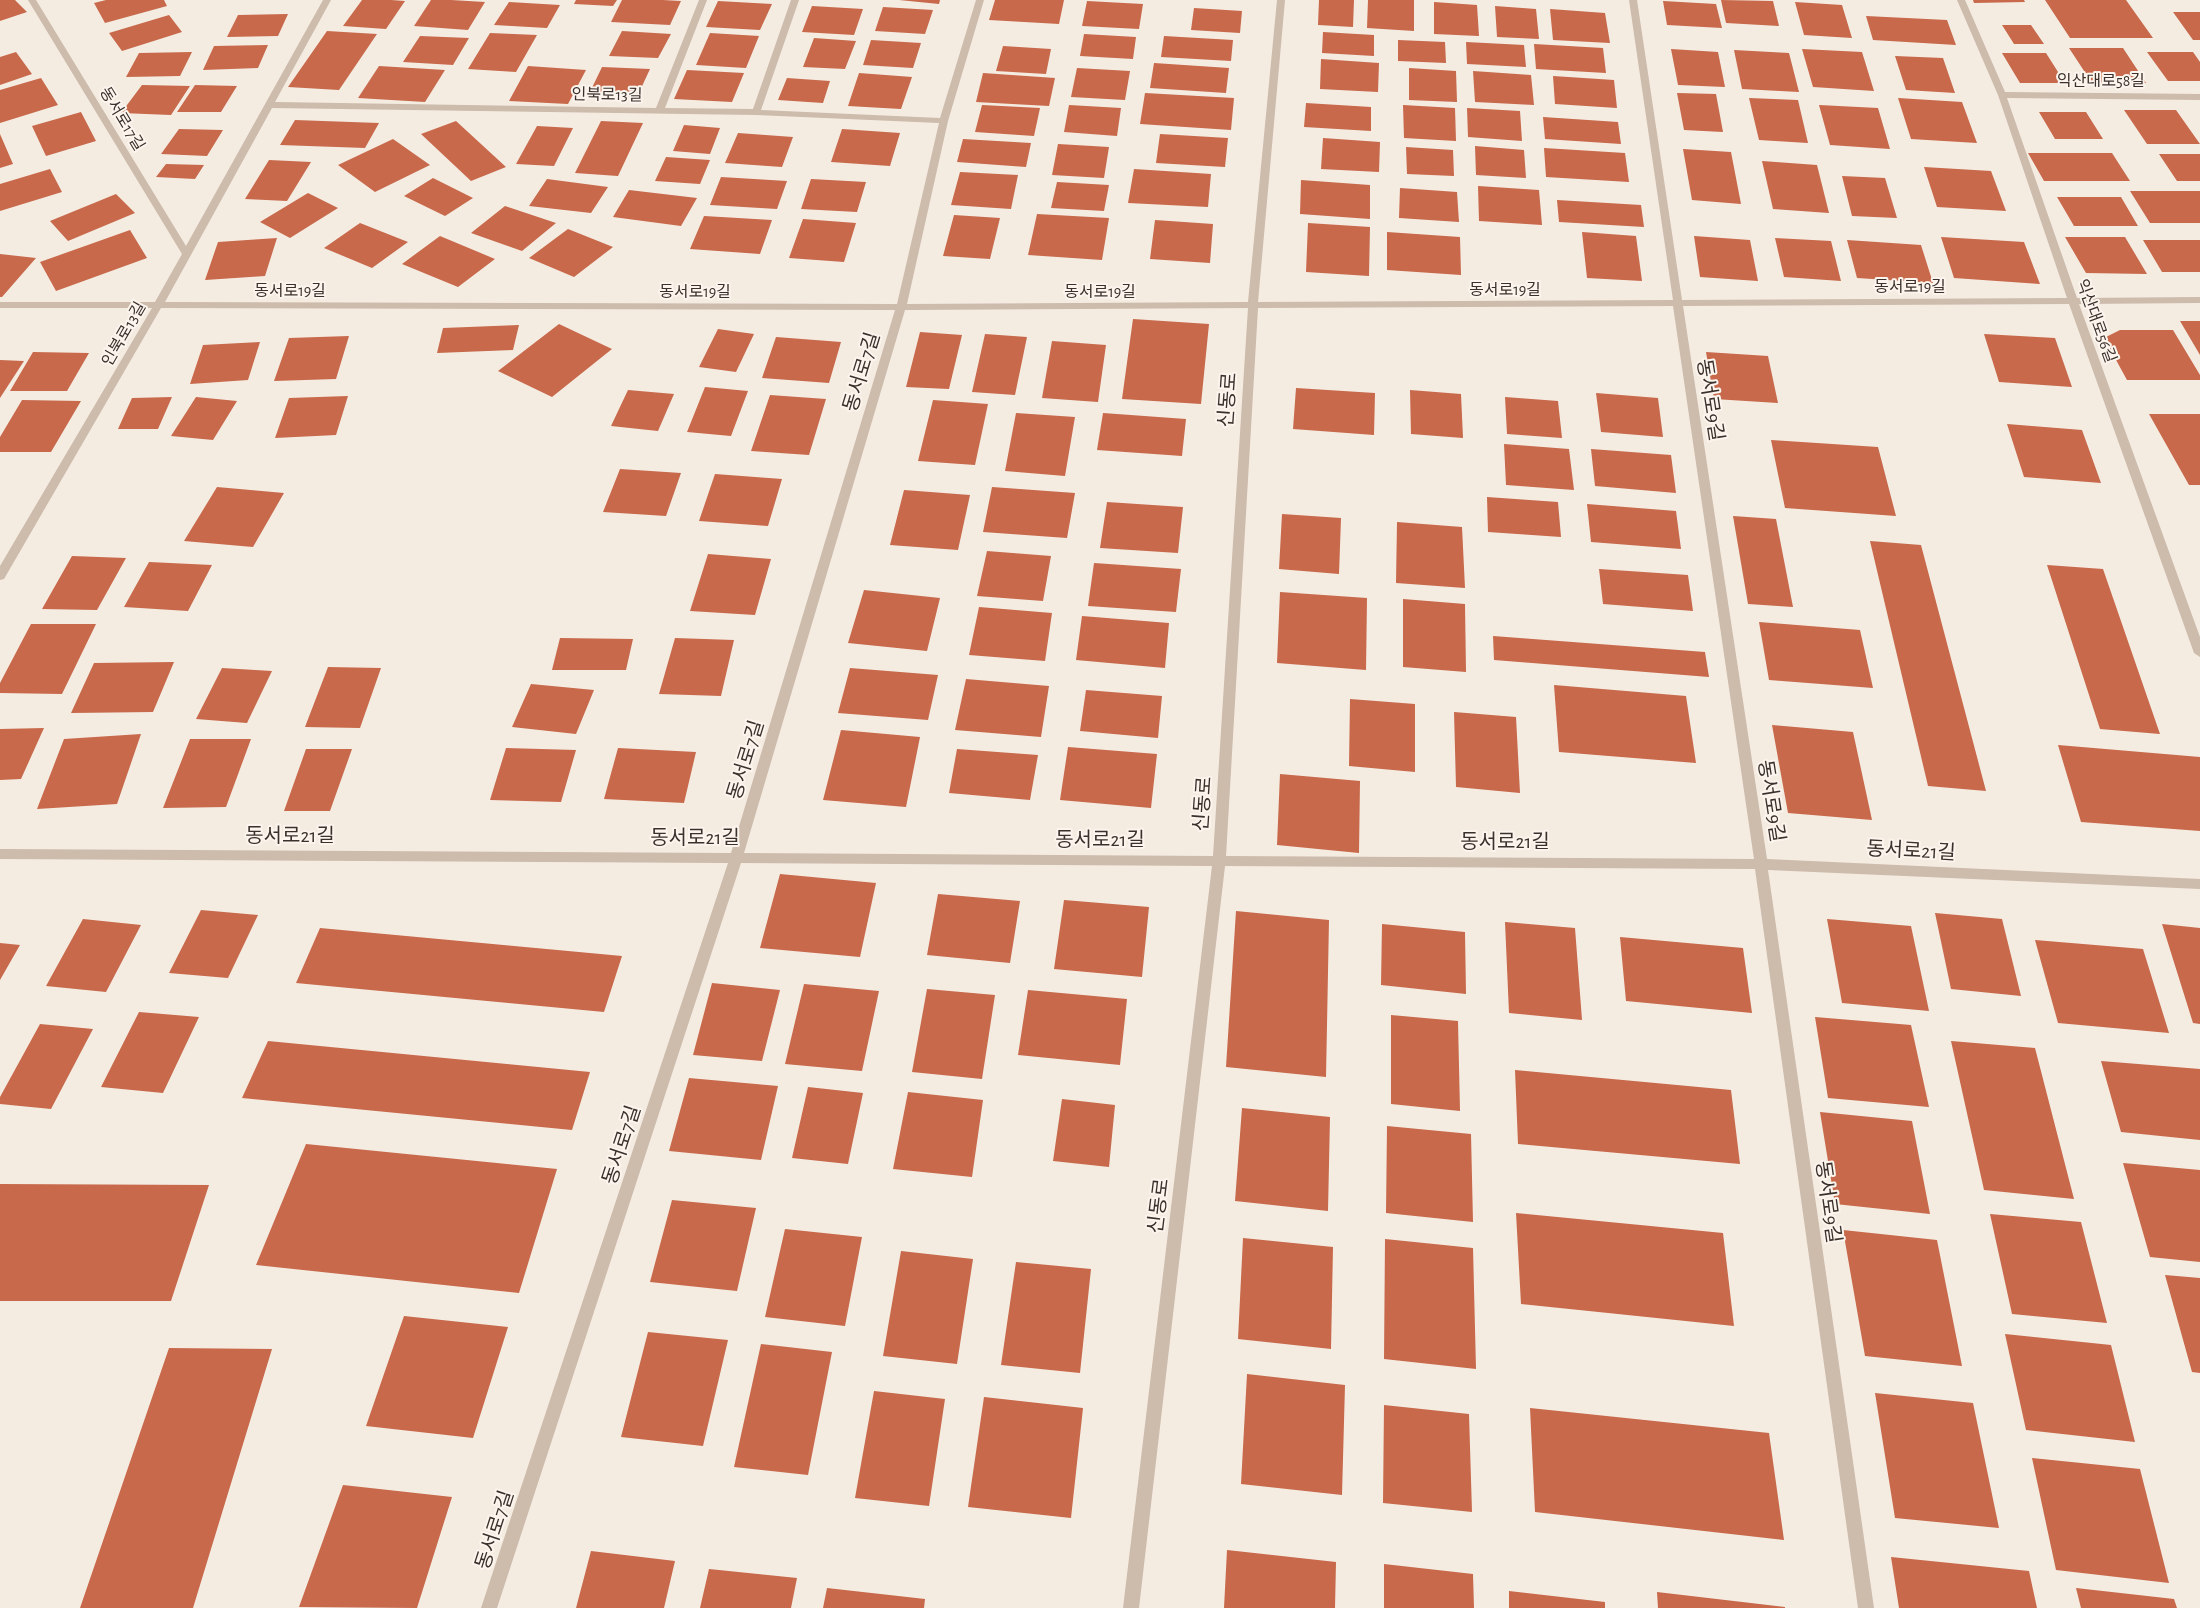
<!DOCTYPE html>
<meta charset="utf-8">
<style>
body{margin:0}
canvas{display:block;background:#f4ebe1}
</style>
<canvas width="2200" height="1608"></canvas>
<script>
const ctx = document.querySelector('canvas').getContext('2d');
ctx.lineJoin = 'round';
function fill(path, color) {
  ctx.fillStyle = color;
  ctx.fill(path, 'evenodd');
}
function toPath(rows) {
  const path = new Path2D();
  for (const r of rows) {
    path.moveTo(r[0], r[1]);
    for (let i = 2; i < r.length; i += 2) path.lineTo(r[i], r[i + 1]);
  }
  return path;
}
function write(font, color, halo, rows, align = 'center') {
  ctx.font = font + ' "Alegreya Sans","Noto Sans KR",sans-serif';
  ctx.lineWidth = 4;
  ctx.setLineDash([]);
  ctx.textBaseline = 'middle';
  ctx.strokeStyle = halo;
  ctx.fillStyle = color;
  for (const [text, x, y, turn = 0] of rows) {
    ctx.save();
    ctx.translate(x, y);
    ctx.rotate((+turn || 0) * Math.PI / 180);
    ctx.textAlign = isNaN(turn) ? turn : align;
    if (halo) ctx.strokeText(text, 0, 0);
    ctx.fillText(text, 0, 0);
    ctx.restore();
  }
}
fill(toPath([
 [0,0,15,0,27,12,0,21],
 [106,0,164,0,167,6,105,23,94,3],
 [362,0,391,0,405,1,386,29,343,26],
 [431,0,451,0,485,2,468,30,414,26],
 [576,0,617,0,613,6,574,4],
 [622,0,663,0,681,1,670,25,611,22],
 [899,0,940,0,939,4],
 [995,0,1064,0,1059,24,989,20],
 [1319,0,1354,0,1353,27,1318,25],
 [1368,0,1414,0,1414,31,1367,28],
 [1721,0,1773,1,1779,26,1726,23],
 [1973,0,2024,0,2025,2,1974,3],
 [2045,0,2126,0,2153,38,2070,38],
 [718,1,772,4,760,30,706,27],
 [1087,1,1143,4,1139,29,1082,26],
 [1663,1,1716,4,1722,28,1667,25],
 [509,2,560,5,547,28,494,25],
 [1434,2,1477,5,1479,36,1434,34],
 [1795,2,1842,5,1852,38,1804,35],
 [812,6,863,9,854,35,802,32],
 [1495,6,1536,9,1539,39,1497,37],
 [883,7,933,10,925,34,875,31],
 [1194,8,1242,11,1240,33,1191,30],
 [1550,9,1605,13,1610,43,1553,40],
 [2173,12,2200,12,2200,40,2193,40],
 [288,14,278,36,227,37,238,15],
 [169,15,182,32,122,51,109,33],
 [1866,16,1947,20,1956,45,1873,40],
 [2002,25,2031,25,2044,44,2014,44],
 [327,31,377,34,339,90,288,87],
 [622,31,671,34,658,58,609,56],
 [1323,32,1374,35,1374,56,1322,53],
 [490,33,537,35,516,72,468,69],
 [710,33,759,36,746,68,696,65],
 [1084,34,1136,37,1133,59,1080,56],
 [420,36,469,38,453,65,403,62],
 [1164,36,1233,40,1231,61,1161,57],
 [814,38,856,41,845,69,803,67],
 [871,40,921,43,913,68,863,65],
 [1398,40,1445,42,1446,63,1398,61],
 [1466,42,1524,45,1526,67,1467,64],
 [1534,44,1603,48,1606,73,1536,69],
 [268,45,258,68,203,70,214,46],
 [1003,46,1051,49,1046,74,996,71],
 [2069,48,2123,48,2146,83,2092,83],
 [1671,49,1718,52,1725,87,1678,85],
 [1802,49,1862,52,1874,91,1813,87],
 [1734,50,1789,53,1799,92,1742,89],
 [16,52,32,74,0,85,0,57],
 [192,52,180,76,126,77,139,53],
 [2147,52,2193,52,2200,62,2200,81,2168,81],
 [2002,53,2046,53,2065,83,2020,83],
 [1895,56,1943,58,1955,93,1906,90],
 [1321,59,1379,63,1378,92,1320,89],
 [1154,63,1229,68,1226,93,1150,88],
 [379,66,445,70,425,102,358,98],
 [528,66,586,70,568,104,509,101],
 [602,67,650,69,637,97,589,94],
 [1077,68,1130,71,1125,100,1071,97],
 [1409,68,1456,71,1457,102,1409,100],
 [687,70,744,73,732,102,674,99],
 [1473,71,1531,75,1534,105,1475,102],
 [859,73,912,77,901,109,848,106],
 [983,73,1055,78,1049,106,976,102],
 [1553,76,1614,80,1617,108,1555,104],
 [41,78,58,105,0,123,0,90],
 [787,78,830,81,823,103,778,100],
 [142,85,190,86,171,115,121,113],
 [195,85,237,86,221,112,177,112],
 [1145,93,1234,98,1231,130,1140,124],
 [1677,93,1716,94,1723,132,1684,130],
 [1749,98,1798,100,1808,143,1759,140],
 [1898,98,1962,102,1977,143,1911,139],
 [1306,103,1371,107,1371,131,1304,127],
 [982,105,1040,108,1034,136,975,132],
 [1069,105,1121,108,1117,136,1064,132],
 [1403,105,1455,108,1456,141,1404,138],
 [1819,105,1878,108,1890,149,1830,145],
 [1467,108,1520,111,1522,141,1468,137],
 [2124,110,2176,110,2200,144,2147,144],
 [81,112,96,141,46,156,32,126],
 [2039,112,2086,112,2103,139,2055,139],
 [1543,117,1618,122,1621,144,1545,139],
 [295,120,379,123,365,148,280,145],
 [456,121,506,167,471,181,421,134],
 [601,121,643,123,618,176,575,173],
 [684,125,720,128,710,154,673,151],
 [537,126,573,128,554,166,516,164],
 [179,129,223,130,207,156,161,154],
 [842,129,900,133,890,166,831,162],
 [738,133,793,137,782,167,725,163],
 [0,134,13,164,0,168],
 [1160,134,1228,138,1225,167,1156,163],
 [1323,138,1380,142,1379,172,1321,169],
 [393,139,430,165,375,192,338,165],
 [963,139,1031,143,1026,167,957,162],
 [1058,144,1109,147,1104,178,1052,175],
 [1475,146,1524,150,1526,178,1476,175],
 [1406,147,1453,150,1454,176,1407,174],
 [1544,148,1625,153,1629,182,1546,177],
 [1683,149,1731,152,1741,204,1692,200],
 [2028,153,2112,153,2130,181,2044,181],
 [2159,154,2200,154,2200,181,2177,181],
 [666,157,710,160,700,184,655,181],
 [269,160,311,162,287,201,245,199],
 [1762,161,1817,165,1829,213,1773,209],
 [166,164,204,165,195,179,156,177],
 [1924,167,1991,171,2006,211,1937,207],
 [50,169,62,192,0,211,0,184],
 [1134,169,1211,174,1208,207,1128,203],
 [960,172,1018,175,1011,209,951,205],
 [1842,176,1885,178,1897,218,1852,216],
 [721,177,787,181,777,209,710,205],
 [433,178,473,198,445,216,404,196],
 [547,179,608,187,591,213,529,206],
 [811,179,866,182,857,212,801,209],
 [1301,180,1370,185,1370,219,1300,214],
 [1057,182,1109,185,1104,211,1051,208],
 [1478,186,1539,190,1542,225,1479,221],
 [1400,188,1457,192,1459,222,1399,218],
 [629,190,697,198,681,226,613,217],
 [2130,191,2200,191,2200,223,2150,223],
 [308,193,338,208,290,238,260,222],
 [116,194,135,213,68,241,50,221],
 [2057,197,2121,197,2138,226,2074,226],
 [1557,200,1641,205,1644,227,1559,222],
 [505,206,556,223,522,251,471,233],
 [1037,214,1109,218,1102,260,1028,255],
 [954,215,1000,218,990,259,943,256],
 [704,216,772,220,760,254,690,249],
 [803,219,856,223,844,262,789,258],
 [1155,220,1213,224,1210,263,1150,259],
 [360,223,408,242,372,268,324,248],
 [1308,223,1370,227,1369,276,1306,272],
 [568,229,613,247,574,277,529,258],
 [130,230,147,258,56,291,40,262],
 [1387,232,1460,237,1461,275,1387,270],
 [1582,232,1636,236,1642,281,1587,278],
 [440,236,495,259,458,287,402,264],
 [1694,236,1750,240,1758,281,1700,277],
 [1941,237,2024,242,2040,284,1954,278],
 [2065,237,2125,237,2147,274,2086,273],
 [277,238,265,276,205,280,218,242],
 [1775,238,1831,241,1841,281,1784,277],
 [1847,240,1921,245,1933,283,1857,278],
 [2143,240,2200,240,2200,272,2162,272],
 [0,254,36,258,2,297,0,297],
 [1133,319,1209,324,1201,404,1122,399],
 [2180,321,2200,321,2200,355],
 [559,324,612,349,552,397,498,371],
 [519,325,513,350,437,353,443,328],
 [718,329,754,334,736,372,699,367],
 [2120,330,2173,330,2200,375,2200,380,2127,380,2104,338],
 [920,332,962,335,949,389,906,387],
 [985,334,1027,337,1015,395,972,392],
 [1984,334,2055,338,2072,387,1999,382],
 [349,336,336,379,274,381,289,338],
 [776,337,841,342,829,383,762,378],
 [1052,341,1106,345,1098,402,1042,398],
 [260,342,248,380,190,384,203,345],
 [33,352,89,353,67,391,10,391],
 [1706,352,1768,356,1778,403,1714,399],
 [0,360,24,361,0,398],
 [705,387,748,391,731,436,687,432],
 [1296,388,1375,393,1374,435,1293,429],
 [628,390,674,394,658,431,611,426],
 [1410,390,1461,394,1463,438,1411,434],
 [1596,393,1658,398,1663,437,1601,432],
 [770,395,826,399,809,455,751,451],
 [348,396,336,435,275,438,289,398],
 [172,397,158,429,118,429,132,398],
 [196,397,237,401,213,440,171,436],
 [1505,397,1558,401,1562,438,1507,434],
 [22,400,81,401,51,452,0,452,0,437],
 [933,400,988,404,975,465,918,461],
 [1016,413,1075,417,1065,476,1005,471],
 [1103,413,1186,419,1182,456,1097,450],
 [2149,414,2200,414,2200,485,2189,485],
 [2007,424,2082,430,2101,483,2024,477],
 [1771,440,1878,447,1896,516,1785,508],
 [1504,444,1569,449,1574,490,1506,485],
 [1591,449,1671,455,1676,493,1595,486],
 [620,469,681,473,666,516,603,512],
 [715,474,782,479,768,526,699,521],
 [217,487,284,493,253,547,184,541],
 [992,487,1075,493,1067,538,983,532],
 [904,490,970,495,958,550,890,545],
 [1487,497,1558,502,1561,537,1488,532],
 [1107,502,1183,507,1178,553,1100,548],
 [1587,504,1676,511,1681,549,1591,542],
 [1282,514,1341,518,1339,574,1279,569],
 [1733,516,1776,519,1793,607,1748,604],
 [1397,522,1462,527,1465,588,1396,583],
 [1870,541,1921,545,1986,791,1928,786],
 [987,551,1051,556,1043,601,977,596],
 [708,554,771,559,755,615,690,611],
 [72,556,126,558,97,610,42,609],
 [149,562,212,565,188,611,124,607],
 [1094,563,1181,569,1176,612,1088,606],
 [2047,565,2103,569,2160,734,2100,729],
 [1599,569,1688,575,1693,611,1603,604],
 [864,590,940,598,927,651,848,643],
 [1280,592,1367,598,1366,670,1277,663],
 [1403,599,1465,604,1466,672,1403,667],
 [979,607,1052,613,1045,661,969,655],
 [1082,616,1169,623,1165,668,1076,660],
 [1759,622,1860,630,1873,688,1769,680],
 [31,624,96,624,62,694,0,693,0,683],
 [1493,636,1705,652,1709,677,1494,660],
 [560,638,633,639,626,670,552,670],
 [675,638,734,640,721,696,659,694],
 [174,662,153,712,71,713,94,663],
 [328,667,381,668,360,728,305,727],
 [222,668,272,671,247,723,196,719],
 [850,668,938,675,928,720,838,713],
 [966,679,1049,686,1041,737,955,730],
 [531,684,594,690,576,734,512,727],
 [1554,685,1686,696,1696,763,1559,752],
 [1086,690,1162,696,1158,738,1080,731],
 [1350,699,1415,704,1415,772,1349,766],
 [1454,712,1516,717,1520,793,1456,787],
 [1772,725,1853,732,1872,820,1788,813],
 [44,728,21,779,0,780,0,729],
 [841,730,920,737,906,807,823,800],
 [141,734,117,804,37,809,64,739],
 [190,739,251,739,226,807,163,808],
 [2058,745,2200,757,2200,831,2081,822],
 [1068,747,1157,754,1151,808,1060,800],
 [506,748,576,750,561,802,490,800],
 [618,748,696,752,684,803,604,799],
 [306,749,352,749,330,811,284,811],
 [957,749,1038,755,1030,800,949,793],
 [1280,774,1360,781,1359,853,1277,845],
 [780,874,876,883,860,957,760,948],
 [938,894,1020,901,1010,963,927,955],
 [1064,900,1149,907,1142,977,1054,969],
 [201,910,258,915,228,978,169,973],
 [1236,911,1329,920,1326,1077,1226,1067],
 [1935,913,2002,919,2021,996,1951,989],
 [83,919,141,925,106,992,46,986],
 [1827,919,1911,926,1929,1011,1842,1003],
 [1505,922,1575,928,1582,1020,1509,1013],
 [1382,924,1465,932,1466,994,1381,985],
 [2162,924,2200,928,2200,1024,2193,1023],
 [320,928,622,956,604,1012,296,983],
 [1620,937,1743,948,1752,1013,1626,1001],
 [2035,940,2143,949,2169,1033,2058,1023],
 [0,943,20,945,0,980],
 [712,983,780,990,762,1061,693,1055],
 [804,984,879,991,862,1071,785,1064],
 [927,989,995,995,982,1079,912,1072],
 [1028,990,1127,999,1120,1065,1018,1055],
 [139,1012,199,1017,163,1093,101,1087],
 [1391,1015,1458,1021,1460,1111,1391,1104],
 [1815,1017,1911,1025,1929,1107,1828,1098],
 [40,1024,93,1029,51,1109,0,1104,0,1097],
 [268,1041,590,1072,572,1130,242,1098],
 [1951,1041,2035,1048,2074,1199,1984,1190],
 [2101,1061,2200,1069,2200,1140,2121,1132],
 [1515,1070,1731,1090,1740,1164,1518,1144],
 [689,1078,778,1086,761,1160,669,1151],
 [808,1087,863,1093,848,1164,792,1158],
 [908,1092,983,1100,972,1177,893,1169],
 [1062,1099,1115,1105,1109,1167,1053,1161],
 [1242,1108,1330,1117,1328,1211,1235,1201],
 [1820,1112,1912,1121,1930,1214,1835,1204],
 [1387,1126,1471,1134,1473,1222,1386,1213],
 [306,1144,557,1169,519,1293,256,1265],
 [2123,1163,2200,1170,2200,1262,2150,1257],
 [0,1184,209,1185,171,1301,0,1301],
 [672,1200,756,1208,737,1291,650,1282],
 [1516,1213,1723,1233,1734,1326,1521,1304],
 [1990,1214,2081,1222,2107,1323,2012,1314],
 [785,1229,862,1237,845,1326,765,1317],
 [1843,1230,1937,1240,1962,1366,1865,1356],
 [1243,1238,1333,1247,1331,1349,1238,1339],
 [1385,1239,1473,1248,1476,1369,1384,1359],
 [901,1251,973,1259,957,1364,883,1356],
 [1016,1262,1091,1269,1080,1373,1001,1365],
 [2165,1275,2200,1278,2200,1373,2192,1372],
 [404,1316,508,1327,473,1438,366,1426],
 [648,1332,728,1340,703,1446,621,1437],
 [2005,1334,2111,1345,2135,1442,2026,1430],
 [761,1344,832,1352,808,1475,734,1467],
 [169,1348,272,1349,193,1608,80,1608],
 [1247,1374,1345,1385,1342,1495,1241,1484],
 [874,1391,945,1399,929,1506,855,1498],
 [1875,1393,1973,1403,1999,1528,1895,1518],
 [984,1397,1083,1408,1071,1518,968,1507],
 [1384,1405,1469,1414,1472,1512,1383,1503],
 [1530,1408,1769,1433,1784,1540,1535,1512],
 [2032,1458,2140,1469,2169,1583,2056,1570],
 [343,1485,452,1497,417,1608,299,1607],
 [1227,1550,1336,1562,1335,1608,1224,1608],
 [591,1551,675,1561,664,1608,576,1608],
 [1891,1557,2029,1571,2037,1608,1899,1608],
 [1384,1564,1473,1574,1474,1608,1384,1608],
 [709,1569,797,1578,791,1608,700,1608],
 [827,1588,925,1599,924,1608,823,1608],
 [2076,1588,2174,1599,2177,1608,2081,1608],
 [1509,1591,1605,1602,1605,1608,1509,1608],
 [1657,1592,1785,1607,1785,1608,1658,1608]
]), '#c8694b');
fill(toPath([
 [28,0,36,0,186,246,323,0,331,0,275,102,656,108,699,0,707,0,665,108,753,109,791,0,799,0,761,110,940,118,976,0,984,0,948,121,907,304,1248,302,1277,0,1285,0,1258,302,1673,300,1629,0,1637,0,1682,300,2067,298,1998,95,1957,0,1965,0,2005,92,2200,94,2200,100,2007,98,2077,298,2200,297,2200,303,2079,304,2200,637,2200,657,2194,653,2069,304,1683,306,1767,859,2200,879,2200,889,1768,870,1874,1608,1858,1608,1755,869,1225,866,1139,1608,1123,1608,1212,866,741,863,497,1608,481,1608,728,863,0,859,0,849,731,853,895,310,161,308,4,579,0,580,0,566,152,308,0,308,0,302,155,302,182,254,28,0],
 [272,108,756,115,939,123,897,304,165,302,272,108],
 [1673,306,1754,859,1226,856,1258,308,1673,306],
 [1248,308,1213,856,744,853,905,310,1248,308]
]), '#cdbbac');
write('16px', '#3b302b', '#fbf5ee', [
 ["익산대로58길",2101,81],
 ["인북로13길",607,95,1],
 ["동서로17길",122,119,59],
 ["동서로19길",1910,287],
 ["동서로19길",1505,290],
 ["동서로19길",290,291],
 ["동서로19길",695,292],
 ["동서로19길",1100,292],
 ["익산대로56길",2096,321,70],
 ["인북로13길",124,334,-60]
]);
write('20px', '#3b302b', '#fbf5ee', [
 ["동서로7길",862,372,-73],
 ["신동로",1228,400,-86],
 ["동서로9길",1710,400,81],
 ["동서로7길",746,760,-73],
 ["동서로9길",1771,801,81],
 ["신동로",1203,804,-86],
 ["동서로21길",290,836],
 ["동서로21길",695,838],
 ["동서로21길",1100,840],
 ["동서로21길",1505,842],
 ["동서로21길",1911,851,3],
 ["동서로7길",622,1145,-72],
 ["동서로9길",1828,1202,82],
 ["신동로",1159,1206,-83],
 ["동서로7길",495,1530,-72]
]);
</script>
